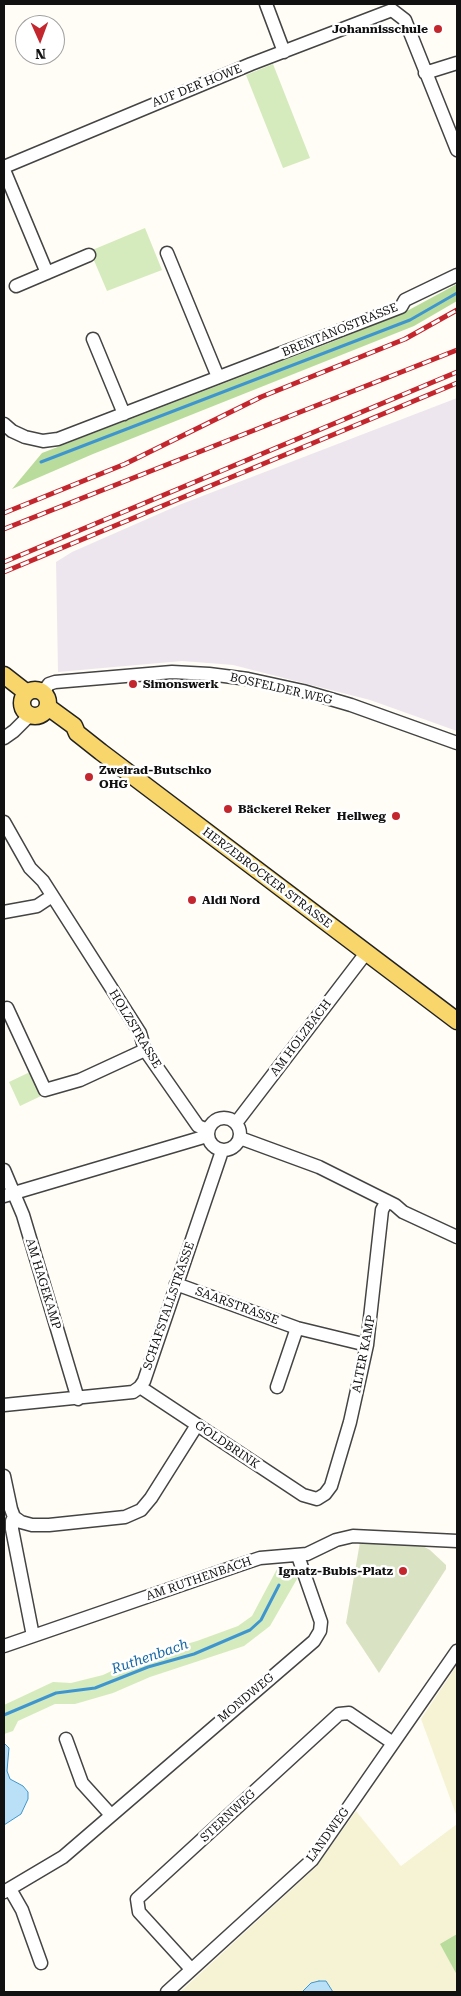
<!DOCTYPE html>
<meta charset="utf-8">
<style>
body{margin:0}
#map{position:relative;width:461px;height:1996px;overflow:hidden;background:#fffdf5;font-family:"Roboto Serif",serif}
canvas{display:block}
.frame{position:absolute;inset:0;border:5px solid #111;pointer-events:none}
.north{position:absolute;left:15px;top:15px;width:50px;height:50px;box-sizing:border-box;background:#fff;border:1px solid #a0a0a0;border-radius:50%;rotate:178deg;font-size:14px;font-weight:700;line-height:20px;text-align:center;color:#111}
.north::after{content:'';display:block;margin:auto;width:18px;height:22px;background:#c4262e;clip-path:polygon(50% 0,100% 100%,50% 72%,0 100%)}
</style>
<div id="map">
<canvas width="461" height="1996"></canvas>
<div class="frame"></div>
<div class="north">N</div>
</div>
<script>
const ctx = document.querySelector('canvas').getContext('2d');
ctx.lineJoin = 'round';
function fill(path, color) {
  ctx.fillStyle = color;
  ctx.fill(path, 'evenodd');
}
function toPath(rows) {
  const path = new Path2D();
  for (const r of rows) {
    if (r.length === 3) {
      path.moveTo(r[0] + r[2], r[1]);
      path.arc(r[0], r[1], r[2], 0, 2 * Math.PI);
      continue;
    }
    path.moveTo(r[0], r[1]);
    for (let i = 2; i < r.length; i += 2) path.lineTo(r[i], r[i + 1]);
  }
  return path;
}
function stroke(path, color, width, dash) {
  ctx.strokeStyle = color;
  ctx.lineWidth = width;
  ctx.lineCap = dash ? 'butt' : 'round';
  ctx.setLineDash(dash || []);
  ctx.stroke(path);
}
function write(font, color, halo, rows, align = 'center') {
  ctx.font = font + ' "Roboto Serif",serif';
  ctx.lineWidth = 5;
  ctx.setLineDash([]);
  ctx.textBaseline = 'middle';
  ctx.strokeStyle = halo;
  ctx.fillStyle = color;
  for (const [text, x, y, turn = 0] of rows) {
    ctx.save();
    ctx.translate(x, y);
    ctx.rotate((+turn || 0) * Math.PI / 180);
    ctx.textAlign = isNaN(turn) ? turn : align;
    if (halo) ctx.strokeText(text, 0, 0);
    ctx.fillText(text, 0, 0);
    ctx.restore();
  }
}
fill(toPath([
 [457,398,457,731,370,700,233,665,182,661,58,672,56,562,72,552,179,505]
]), '#eee6ef');
fill(toPath([
 [457,1665,457,1817,421,1719],
 [356,1811,401,1866,457,1824,457,1934,441,1944,457,1975,457,1992,180,1992,316,1867]
]), '#f6f3d4');
fill(toPath([
 [273,64,310,158,283,168,246,75],
 [145,228,162,270,107,291,90,251],
 [30,1072,41,1096,20,1106,9,1082],
 [284,1567,294,1571,297,1579,270,1626,244,1646,150,1677,113,1693,75,1704,55,1704,18,1721,13,1731,4,1734,4,1705,53,1682,71,1683,103,1675,141,1657,197,1641,238,1626,252,1616,277,1569]
]), '#d5ebbd');
fill(toPath([
 [457,284,457,301,414,326,93,454,12,489,42,453,337,340,407,311],
 [457,1934,457,1975,440,1944]
]), '#b9dc9c');
fill(toPath([
 [360,1542,421,1545,430,1550,446,1565,446,1569,379,1673,346,1623]
]), '#d9e3c4');
const water = toPath([
 [4,1743,9,1748,7,1771,10,1779,23,1786,28,1792,28,1799,21,1814,4,1825,4,1743],
 [319,1981,326,1981,333,1992,302,1992,311,1983,319,1981]
]);
fill(water, '#b9e0f7');
stroke(water, '#3f96cf', 1);
stroke(toPath([
 [41,462,410,320,457,293],
 [4,1715,56,1693,95,1688,148,1667,194,1654,250,1630,261,1620,279,1585]
]), '#3f96cf', 3);
const minor = toPath([
 [266,4,284,52],
 [392,10,405,20,457,150],
 [425,73,457,63],
 [4,167,251,64,392,10],
 [4,170,47,273],
 [167,253,218,377],
 [16,286,89,255],
 [93,339,124,414],
 [4,424,12,431,25,437,43,441,58,439,401,307,405,300,457,275],
 [43,692,49,684,55,682,172,672,209,674,248,679,303,691,351,705,457,743],
 [4,738,14,731,30,715],
 [4,822,30,868,43,881,140,1033,145,1050,198,1126,208,1130],
 [4,912,37,906,52,896],
 [7,1008,45,1090,80,1080,145,1050],
 [224,1134,16],
 [236,1123,366,953],
 [240,1138,319,1167,395,1205,403,1212,457,1237],
 [4,1170,23,1215,78,1399],
 [4,1196,207,1136],
 [176,1284,297,1328,367,1345],
 [140,1387,303,1495,317,1499,325,1494,331,1486,350,1422,367,1345,382,1210,387,1201],
 [277,1387,297,1328],
 [4,1405,133,1392,140,1387,144,1381,222,1151],
 [4,1476,11,1509,14,1517,21,1522,32,1525,49,1525,125,1517,141,1510,151,1498,197,1425],
 [14,1517,12,1521,12,1529,33,1636],
 [4,1646,245,1563,260,1558,307,1554,336,1540,353,1536,457,1541],
 [66,1739,82,1783,111,1815],
 [10,1889,22,1910,41,1963],
 [4,1892,63,1857,314,1641,320,1631,321,1622,298,1556],
 [191,1969,139,1912,137,1899,339,1714,349,1713,393,1743],
 [167,1992,312,1860,457,1651]
]);
const major = toPath([
 [4,675,27,693],
 [35,703,13],
 [48,707,74,726,77,733,101,752,457,1021]
]);
stroke(minor, '#444', 15);
stroke(major, '#222', 19);
stroke(minor, '#fff', 12);
stroke(major, '#f9d66b', 16);
const rail = toPath([
 [4,513,125,464,261,397,405,339,457,310],
 [4,529,457,350],
 [4,562,457,372],
 [4,572,457,383]
]);
stroke(rail, '#c4262e', 5);
stroke(rail, '#fff', 3, [9]);
for (const [x, y, r, color] of [
 [438,29,5,"#c4262e"],
 [133,684,5,"#c4262e"],
 [89,777,5,"#c4262e"],
 [228,809,5,"#c4262e"],
 [396,816,5,"#c4262e"],
 [192,900,5,"#c4262e"],
 [403,1571,5,"#c4262e"]
]) {
  const dot = new Path2D();
  dot.arc(x, y, r, 0, 2 * Math.PI);
  ctx.fillStyle = color;
  ctx.fill(dot);
  stroke(dot, '#fff', 2);
}
write('bold 12px', '#111', '#fff', [
 ["Johannisschule",428,29,"right"],
 ["Simonswerk",143,684],
 ["Zweirad-Butschko",99,770],
 ["OHG",99,784],
 ["Bäckerei Reker",238,809],
 ["Hellweg",386,816,"right"],
 ["Aldi Nord",202,900],
 ["Ignatz-Bubis-Platz",393,1571,"right"]
], 'left');
write('12px', '#111', '#fff', [
 ["AUF DER HOWE",197,86,-22],
 ["BRENTANOSTRASSE",340,330,-22],
 ["BOSFELDER WEG",281,689,13],
 ["HERZEBROCKER STRASSE",267,878,37],
 ["HOLZSTRASSE",135,1029,59],
 ["AM HOLZBACH",301,1038,-53],
 ["AM HAGEKAMP",43,1284,73],
 ["SCHAFSTALLSTRASSE",169,1306,-71],
 ["SAARSTRASSE",237,1306,20],
 ["ALTER KAMP",364,1354,-79],
 ["GOLDBRINK",227,1445,34],
 ["AM RUTHENBACH",199,1579,-19],
 ["MONDWEG",246,1698,-40],
 ["STERNWEG",228,1816,-43],
 ["LANDWEG",328,1835,-54]
]);
write('italic 14px', '#1768a6', '#fff', [
 ["Ruthenbach",150,1657,-19]
]);
</script>
